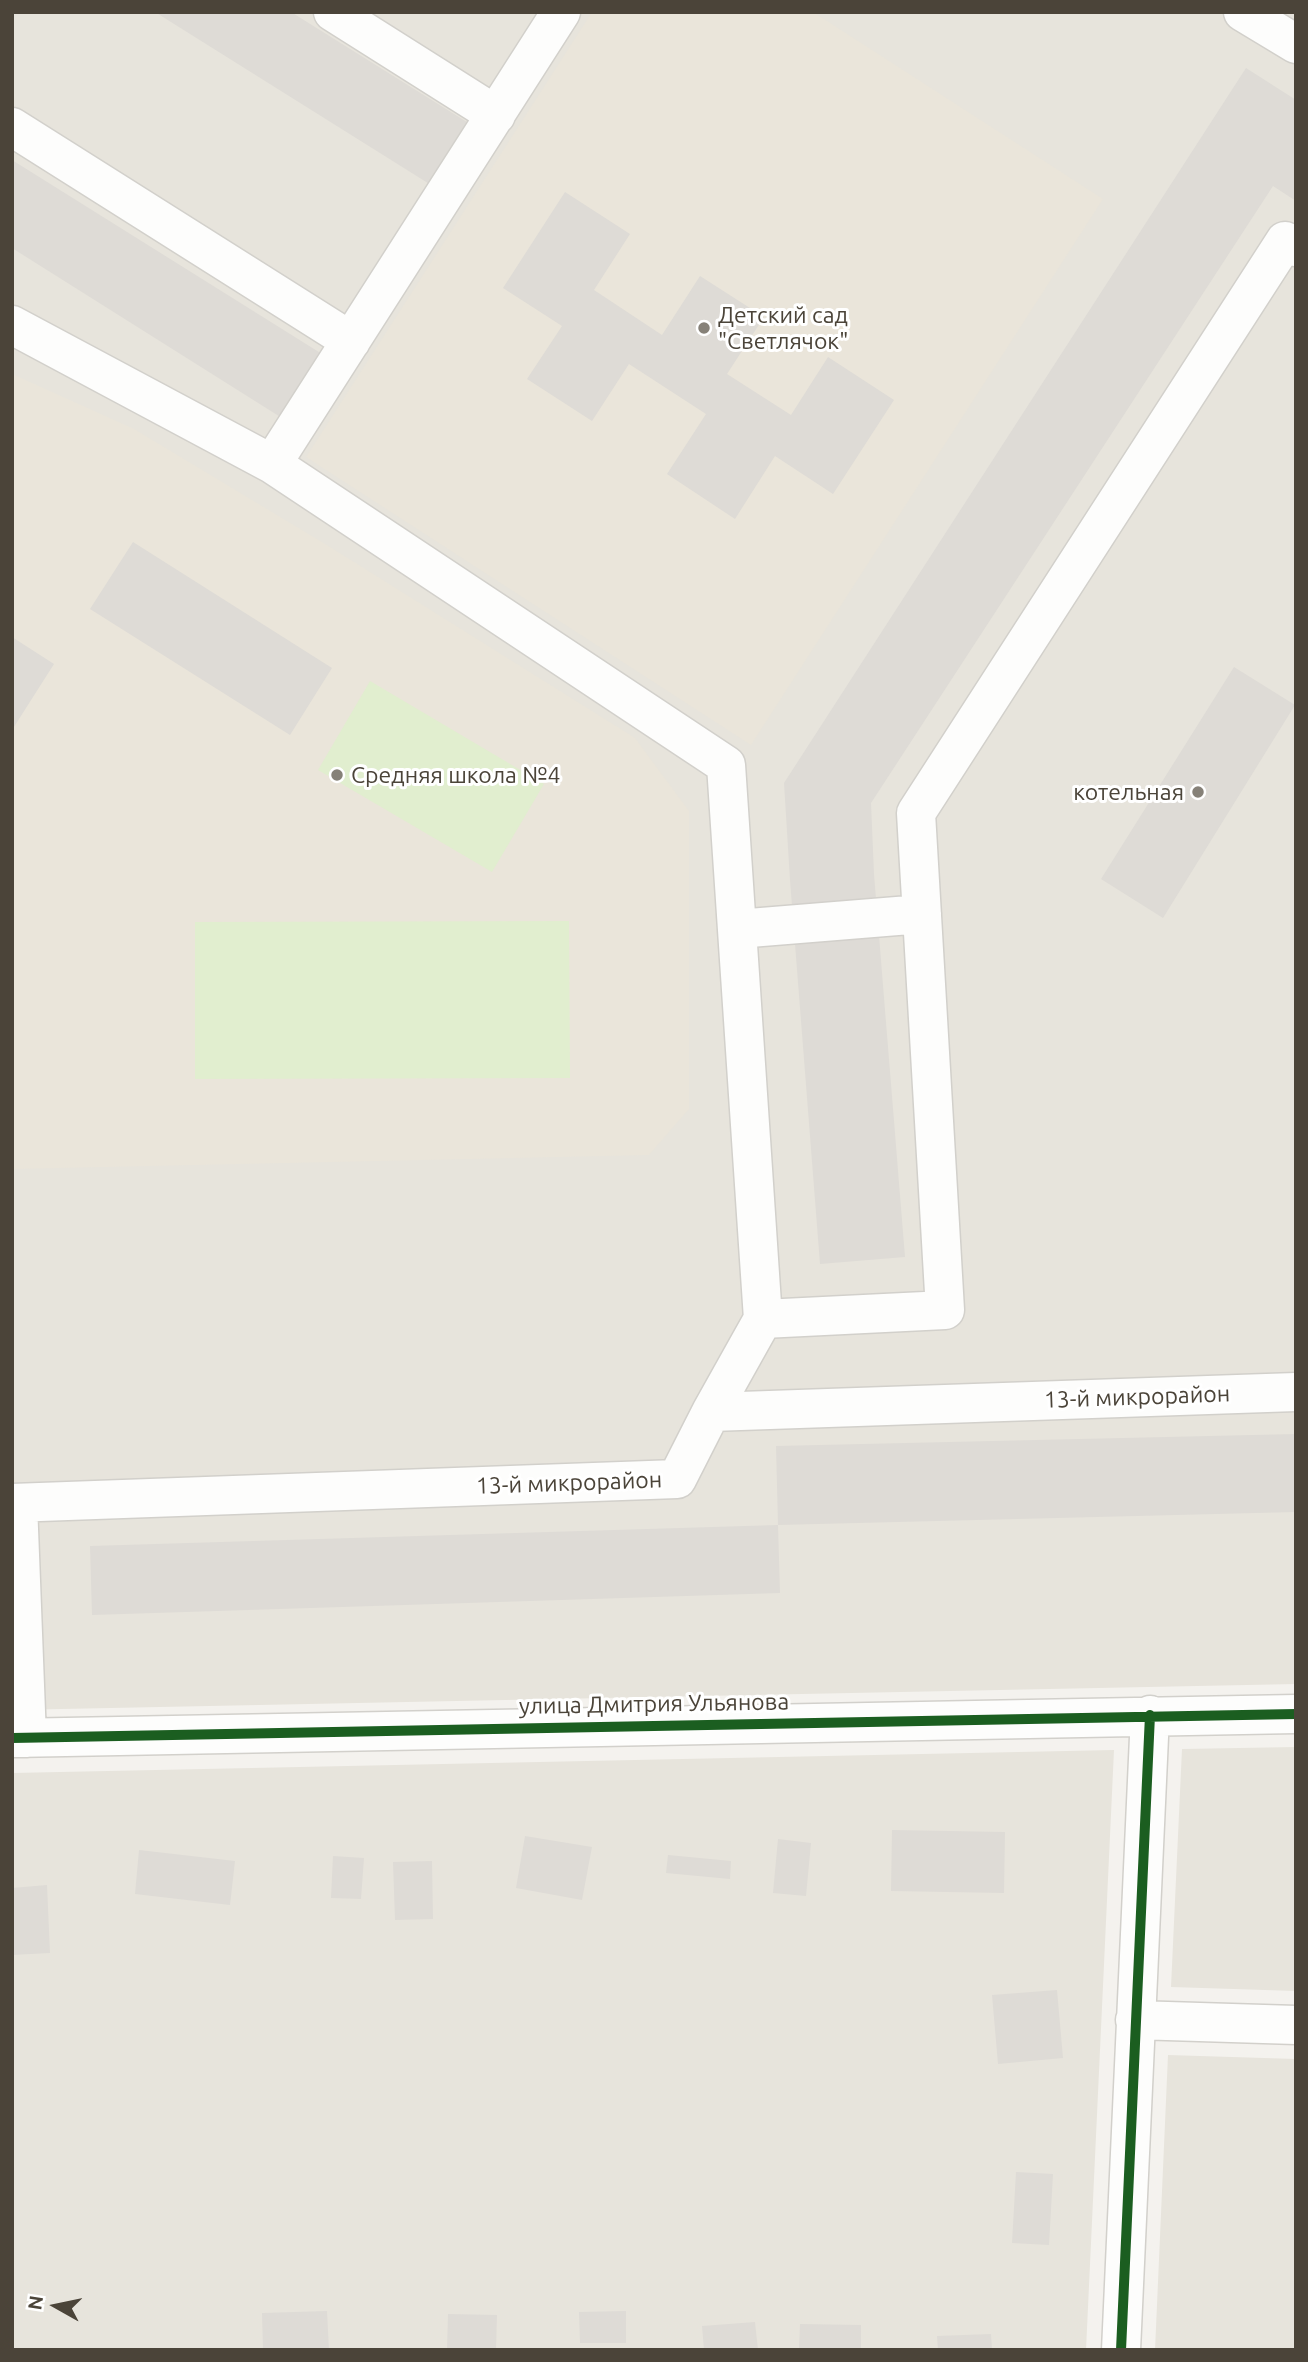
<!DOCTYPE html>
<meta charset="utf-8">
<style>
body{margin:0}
#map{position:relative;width:1308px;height:2362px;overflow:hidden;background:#f4f2ee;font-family:Ubuntu,sans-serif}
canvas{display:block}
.frame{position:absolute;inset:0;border:14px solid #4b4439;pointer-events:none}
.north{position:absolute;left:21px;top:2271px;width:70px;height:70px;-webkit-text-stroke:5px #fff;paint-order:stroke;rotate:279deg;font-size:19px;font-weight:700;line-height:28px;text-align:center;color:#4b4439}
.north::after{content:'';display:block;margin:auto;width:24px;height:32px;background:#4b4439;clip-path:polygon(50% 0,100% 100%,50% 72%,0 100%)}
</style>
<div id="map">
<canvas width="1308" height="2362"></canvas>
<div class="frame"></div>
<div class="north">N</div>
</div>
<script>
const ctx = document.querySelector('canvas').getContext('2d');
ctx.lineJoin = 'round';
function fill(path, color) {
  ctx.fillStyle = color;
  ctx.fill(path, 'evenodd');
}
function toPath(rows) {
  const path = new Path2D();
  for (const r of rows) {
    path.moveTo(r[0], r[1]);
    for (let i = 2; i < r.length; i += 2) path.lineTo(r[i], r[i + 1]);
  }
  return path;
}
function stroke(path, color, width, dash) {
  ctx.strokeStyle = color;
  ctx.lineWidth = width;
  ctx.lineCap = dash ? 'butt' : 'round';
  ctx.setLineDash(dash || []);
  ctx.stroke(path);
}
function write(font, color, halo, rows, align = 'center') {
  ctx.font = font + ' Ubuntu,sans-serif';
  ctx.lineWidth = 6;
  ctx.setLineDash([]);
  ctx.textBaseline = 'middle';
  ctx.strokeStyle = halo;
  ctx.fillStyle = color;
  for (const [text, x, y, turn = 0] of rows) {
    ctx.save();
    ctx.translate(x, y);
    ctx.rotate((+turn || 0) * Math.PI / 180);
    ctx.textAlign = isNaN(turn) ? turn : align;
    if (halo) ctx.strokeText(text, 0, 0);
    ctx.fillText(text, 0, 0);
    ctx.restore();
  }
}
fill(toPath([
 [12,12,1263,12,1280,21,1285,12,1296,12,1296,1684,12,1710],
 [1296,1747,1296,1991,1171,1987,1182,1749],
 [1114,1750,1086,2350,12,2350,12,1773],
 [1168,2055,1296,2059,1296,2350,1155,2350]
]), '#e7e4dc');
fill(toPath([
 [592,12,813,12,1103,199,751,745,306,457],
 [12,374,134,429,330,547,635,738,689,811,689,1109,649,1155,12,1169]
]), '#eae5da');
fill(toPath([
 [370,681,544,784,492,872,318,770],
 [569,921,570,1078,195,1079,195,922]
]), '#e1eecf');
fill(toPath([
 [155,12,291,12,470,124,431,185],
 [1246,68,1296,100,1296,201,1273,186,871,803,874,874,905,1257,820,1264,790,880,784,783],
 [12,160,322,354,282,418,12,248],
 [565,192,630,234,594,290,662,335,700,276,764,317,727,374,791,415,828,357,894,400,833,494,775,456,735,519,667,474,706,414,629,364,592,421,527,379,562,326,503,288],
 [133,542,332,668,290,735,90,609],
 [12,637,54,664,12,730],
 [1234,667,1295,705,1163,918,1101,879],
 [1296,1434,1296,1512,778,1525,776,1446],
 [778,1525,780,1593,92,1615,90,1546],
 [892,1830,1005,1832,1004,1893,891,1891],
 [525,1836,592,1847,582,1900,516,1888],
 [778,1839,811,1843,806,1896,773,1893],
 [139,1850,235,1861,230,1905,135,1894],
 [668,1855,731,1861,730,1879,666,1873],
 [333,1856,364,1858,361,1899,331,1898],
 [432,1861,433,1919,395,1920,393,1862],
 [47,1885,50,1953,12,1955,12,1888],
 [1057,1990,1063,2058,998,2064,992,1995],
 [1016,2172,1053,2174,1049,2245,1012,2243],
 [327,2311,329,2350,263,2350,262,2313],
 [626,2311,626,2343,580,2343,579,2312],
 [448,2314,497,2315,496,2350,447,2350],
 [755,2322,758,2350,704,2350,702,2326],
 [800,2324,861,2325,861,2350,799,2350],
 [991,2334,992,2350,938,2350,937,2336]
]), '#dedbd6');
const minor = toPath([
 [333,12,496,115],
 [1243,12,1296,44],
 [12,127,351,341],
 [12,325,272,464,726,765,763,1319,711,1412],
 [272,464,561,12],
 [737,929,922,914],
 [763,1319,945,1310,916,813,1285,241,1296,247],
 [12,1503,677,1479,711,1412,1296,1392],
 [18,1503,27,1738],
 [12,1738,1296,1714],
 [1135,2020,1296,2025],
 [1121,2350,1150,1715]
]);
stroke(minor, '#d2d0cb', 41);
stroke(minor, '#fdfdfc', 38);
stroke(toPath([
 [12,1738,1296,1714],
 [1121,2350,1150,1715]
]), '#1b5e20', 10);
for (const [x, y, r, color] of [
 [704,328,7,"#868178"],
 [337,775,7,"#868178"],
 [1198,792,7,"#868178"]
]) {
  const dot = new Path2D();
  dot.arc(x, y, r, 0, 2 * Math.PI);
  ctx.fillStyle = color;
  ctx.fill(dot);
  stroke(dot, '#fff', 2.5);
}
write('23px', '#4b4439', '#fff', [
 ["Детский сад",718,315],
 ["\"Светлячок\"",718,341],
 ["Средняя школа №4",351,775],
 ["котельная",1184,792,"right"]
], 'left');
write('23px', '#4b4439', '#fff', [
 ["13-й микрорайон",1137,1397,-2],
 ["13-й микрорайон",569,1483,-2],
 ["улица Дмитрия Ульянова",654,1704,-1]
]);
</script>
